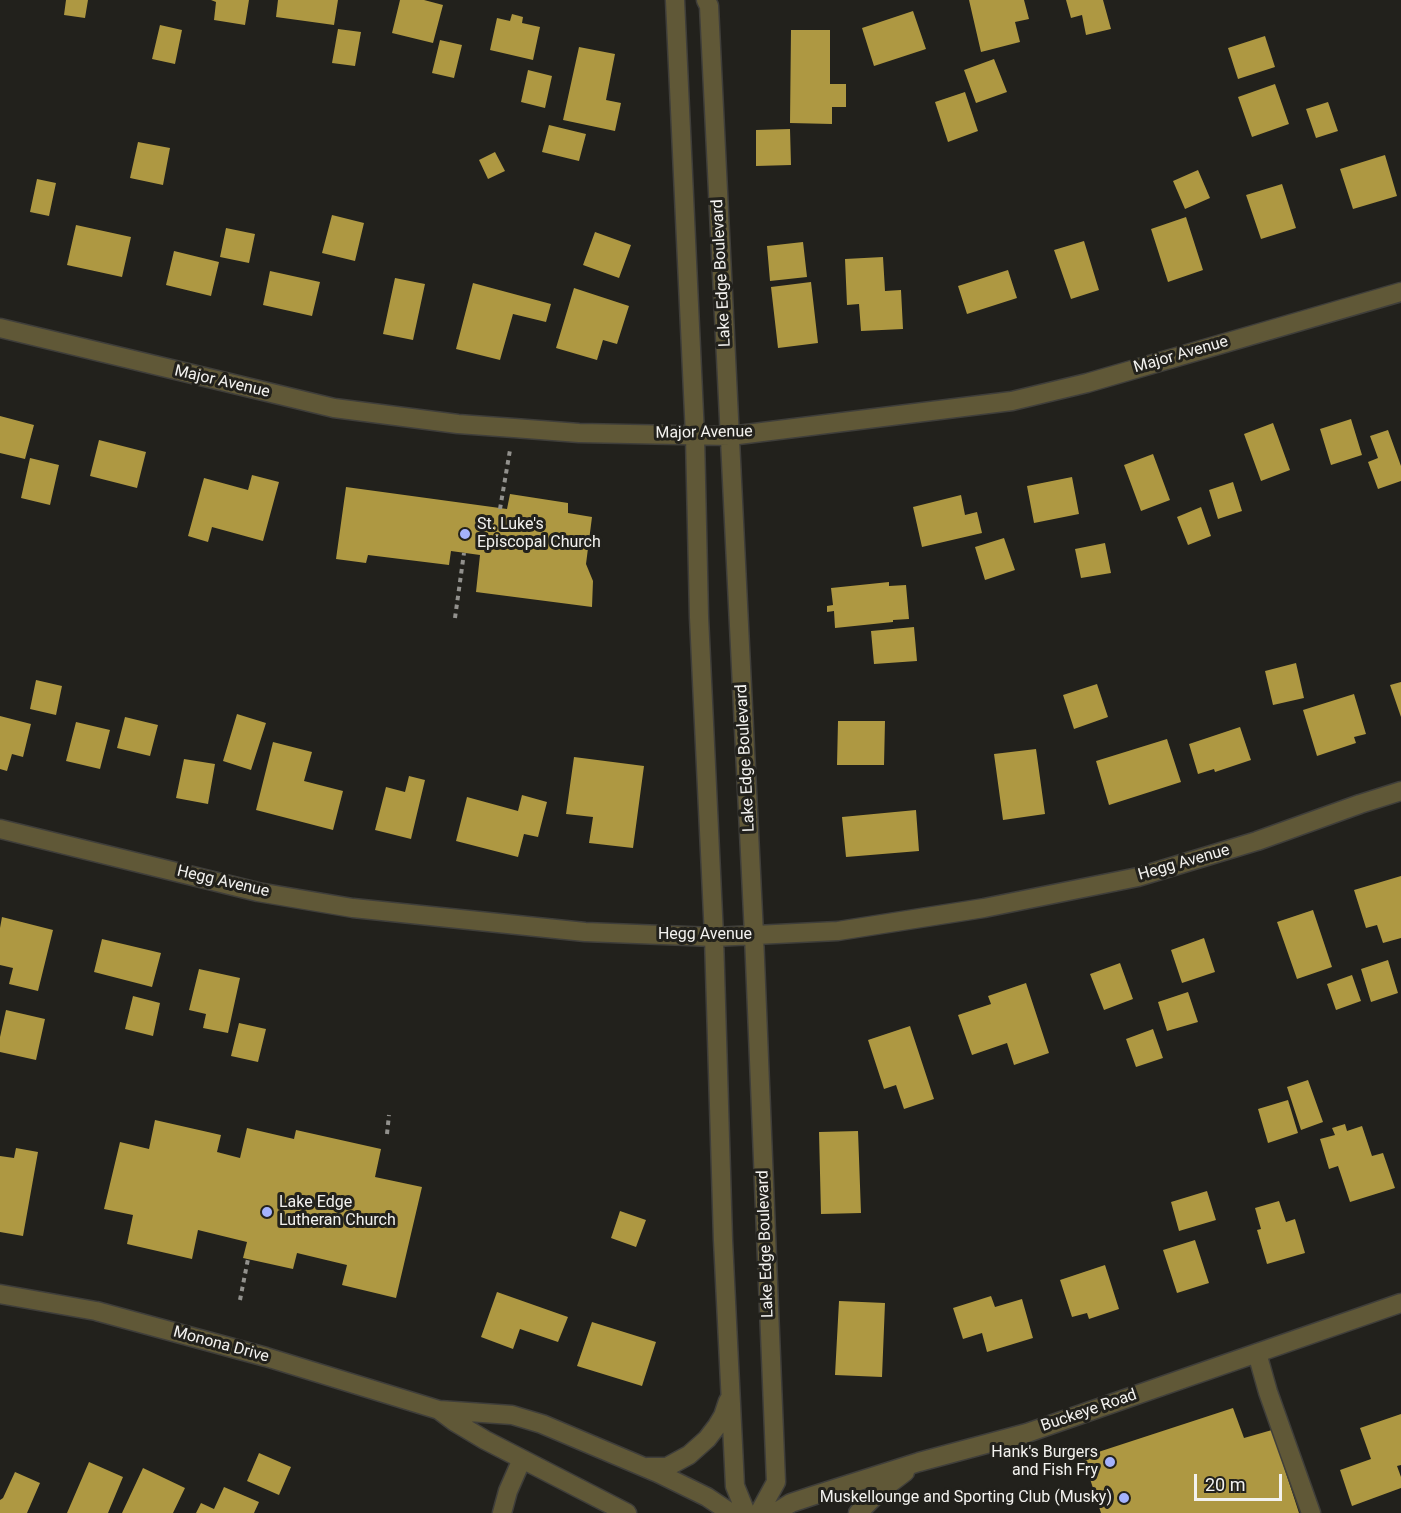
<!DOCTYPE html>
<style>
body{margin:0}
#map{position:relative;width:1401px;height:1513px;overflow:hidden;background:#22211c;font-family:Roboto,sans-serif}
canvas{display:block}
.scale{position:absolute;left:1194px;top:1474px;width:88px;height:27px;box-sizing:border-box;border:3px solid #f3f2ef;border-top:0;padding-left:8px;font-size:18px;line-height:21px;white-space:nowrap;color:#f3f2ef;-webkit-text-stroke:4px #22211c;paint-order:stroke}
</style>
<div id="map">
<canvas width="1401" height="1513"></canvas>
<div class="scale">20 m</div>
</div>
<script>
const ctx = document.querySelector('canvas').getContext('2d');
ctx.lineJoin = 'round';
function fill(path, color) {
  ctx.fillStyle = color;
  ctx.fill(path, 'evenodd');
}
function toPath(rows) {
  const path = new Path2D();
  for (const r of rows) {
    path.moveTo(r[0], r[1]);
    for (let i = 2; i < r.length; i += 2) path.lineTo(r[i], r[i + 1]);
  }
  return path;
}
function stroke(path, color, width, dash) {
  ctx.strokeStyle = color;
  ctx.lineWidth = width;
  ctx.lineCap = dash ? 'butt' : 'round';
  ctx.setLineDash(dash || []);
  ctx.stroke(path);
}
function write(font, color, halo, rows, align = 'center') {
  ctx.font = font + ' Roboto,sans-serif';
  ctx.lineWidth = 6;
  ctx.setLineDash([]);
  ctx.textBaseline = 'middle';
  ctx.strokeStyle = halo;
  ctx.fillStyle = color;
  for (const [text, x, y, turn = 0] of rows) {
    ctx.save();
    ctx.translate(x, y);
    ctx.rotate((+turn || 0) * Math.PI / 180);
    ctx.textAlign = isNaN(turn) ? turn : align;
    if (halo) ctx.strokeText(text, 0, 0);
    ctx.fillText(text, 0, 0);
    ctx.restore();
  }
}
fill(toPath([
 [66,0,88,0,85,18,64,15],
 [211,0,249,0,245,25,214,20,216,2],
 [278,0,338,0,334,25,276,17],
 [400,0,424,0,443,5,433,43,392,33],
 [969,0,1024,0,1029,19,1015,22,1020,42,981,52],
 [1066,0,1103,0,1111,29,1086,35,1082,15,1071,18],
 [913,11,926,49,874,66,862,28],
 [512,14,523,17,522,23,540,27,533,60,490,50,497,18,510,21],
 [160,25,182,30,175,64,152,59],
 [338,29,361,32,355,66,332,63],
 [791,30,830,30,830,84,846,84,846,107,832,107,832,124,790,123],
 [1265,36,1275,67,1238,79,1228,48],
 [440,40,462,45,454,78,432,73],
 [579,47,615,54,606,100,621,103,615,131,563,120],
 [994,59,1007,92,976,103,964,70],
 [528,70,552,76,545,108,521,102],
 [1275,84,1289,124,1252,137,1238,97],
 [965,92,978,131,948,142,935,102],
 [1328,102,1338,131,1316,138,1306,109],
 [549,125,586,134,579,161,542,152],
 [790,129,791,165,756,166,756,130],
 [138,142,170,148,163,185,130,178],
 [495,152,505,171,488,179,479,160],
 [1385,155,1397,196,1353,209,1340,169],
 [1198,170,1210,198,1185,209,1173,181],
 [37,179,56,183,49,216,30,212],
 [1282,184,1296,228,1261,239,1246,195],
 [332,215,364,223,355,261,322,253],
 [1186,217,1203,270,1168,282,1151,229],
 [76,225,131,237,122,277,67,265],
 [226,228,255,234,249,263,220,257],
 [595,232,631,245,619,278,583,265],
 [1084,241,1099,290,1071,299,1054,250],
 [803,242,807,277,770,281,767,246],
 [174,251,219,262,211,296,166,285],
 [883,257,885,291,901,290,903,329,861,331,859,304,847,305,845,259],
 [1008,270,1017,298,967,314,958,286],
 [270,271,320,282,312,316,263,305],
 [395,278,425,284,413,340,383,334],
 [811,282,818,343,778,348,771,287],
 [473,283,551,304,546,322,513,314,500,360,456,349],
 [574,288,629,306,617,344,603,340,597,360,556,348],
 [0,416,34,425,25,459,0,453],
 [1351,419,1362,455,1331,465,1320,429],
 [1273,423,1290,470,1261,481,1244,434],
 [1388,430,1401,466,1401,481,1378,489,1368,462,1378,458,1370,436],
 [99,440,146,452,137,488,90,476],
 [1153,454,1170,500,1141,511,1124,465],
 [30,458,59,465,50,505,21,498],
 [252,475,279,482,263,541,212,527,208,542,188,536,204,478,248,490],
 [1072,477,1079,514,1034,523,1027,486],
 [1233,482,1242,511,1218,519,1209,490],
 [346,487,507,509,510,494,568,503,568,513,592,517,586,564,593,581,592,607,476,592,480,555,451,551,449,565,368,555,366,563,336,559],
 [961,495,965,515,977,512,982,533,922,547,913,507],
 [1201,507,1211,536,1188,545,1177,517],
 [1004,538,1015,570,985,580,975,547],
 [1105,543,1111,573,1081,578,1075,549],
 [889,582,889,586,906,585,909,619,893,620,893,622,835,628,834,611,827,612,827,606,833,605,831,588],
 [914,627,917,661,874,664,871,631],
 [1296,663,1304,698,1273,705,1265,671],
 [36,680,62,686,56,715,30,709],
 [1401,682,1401,717,1390,685],
 [1097,684,1108,717,1074,729,1063,695],
 [1354,694,1366,734,1354,737,1356,743,1317,756,1303,710],
 [237,714,266,723,251,770,223,761],
 [0,716,31,724,23,757,12,754,7,771,0,769],
 [125,717,158,725,150,756,117,748],
 [838,721,885,721,884,765,837,765],
 [76,722,110,730,100,769,66,761],
 [1240,727,1251,760,1215,772,1214,769,1198,774,1189,744],
 [1167,739,1181,782,1109,805,1096,761],
 [273,742,312,752,304,781,343,791,333,830,256,810],
 [1036,749,1045,814,1003,820,994,754],
 [574,757,644,766,633,848,589,843,593,817,566,814],
 [184,759,215,764,208,804,176,798],
 [409,776,425,780,411,839,375,830,386,787,405,792],
 [522,795,547,802,538,837,524,834,518,857,456,841,467,797,518,811],
 [916,810,919,851,846,857,842,817],
 [1401,876,1401,938,1383,943,1377,925,1366,928,1354,890],
 [1313,910,1332,967,1297,979,1277,922],
 [2,917,53,930,38,991,9,984,13,968,0,965,0,928],
 [1204,938,1215,972,1182,983,1171,950],
 [102,939,161,953,152,987,94,972],
 [1388,960,1398,993,1371,1002,1361,969],
 [1120,963,1133,999,1104,1010,1090,974],
 [199,969,240,978,228,1033,203,1028,206,1014,189,1010],
 [1352,975,1361,1001,1336,1010,1327,984],
 [1026,983,1049,1053,1014,1065,1007,1043,972,1055,958,1015,991,1004,988,996],
 [1188,992,1198,1022,1167,1031,1158,1002],
 [133,996,160,1003,153,1036,125,1029],
 [6,1010,45,1019,36,1060,0,1052,0,1037],
 [239,1023,266,1029,258,1062,231,1056],
 [910,1026,934,1099,904,1109,896,1085,884,1089,868,1040],
 [1153,1029,1163,1058,1136,1067,1126,1039],
 [1308,1080,1323,1122,1301,1130,1287,1087],
 [1288,1100,1298,1133,1268,1143,1258,1109],
 [155,1120,221,1135,217,1152,240,1158,247,1128,294,1139,296,1130,381,1149,375,1177,422,1187,396,1298,342,1285,347,1265,297,1253,293,1269,243,1258,247,1242,198,1230,192,1259,127,1244,133,1215,104,1209,120,1142,149,1149],
 [1345,1124,1347,1131,1362,1126,1372,1156,1383,1153,1395,1188,1350,1202,1338,1166,1329,1169,1320,1139,1335,1135,1332,1128],
 [858,1131,861,1213,821,1214,819,1132],
 [16,1148,38,1152,23,1236,0,1232,0,1156,14,1158],
 [1207,1191,1216,1220,1179,1231,1171,1202],
 [1279,1201,1286,1222,1295,1219,1305,1253,1267,1264,1257,1230,1261,1229,1255,1208],
 [620,1211,646,1220,636,1247,611,1238],
 [1195,1240,1209,1283,1177,1293,1163,1250],
 [1105,1265,1119,1309,1089,1319,1087,1313,1072,1317,1060,1280],
 [497,1292,568,1317,558,1342,520,1329,513,1349,481,1337],
 [991,1296,995,1307,1022,1299,1033,1338,987,1352,982,1333,963,1339,953,1308],
 [839,1301,885,1303,882,1377,835,1375],
 [592,1322,656,1342,642,1386,577,1366],
 [1233,1408,1244,1438,1272,1430,1299,1513,1101,1513,1083,1457],
 [1401,1414,1401,1465,1397,1466,1401,1477,1401,1488,1352,1506,1340,1470,1371,1459,1360,1428],
 [259,1453,291,1467,279,1495,247,1481],
 [89,1462,123,1477,108,1513,67,1513],
 [143,1468,185,1488,173,1513,122,1513],
 [15,1472,40,1483,27,1513,0,1513,0,1500,3,1498],
 [224,1487,259,1502,254,1513,196,1513,201,1503,214,1509]
]), '#ae9842');
const minor = toPath([
 [675,0,695,436,699,617,714,937,723,1240,735,1486,746,1513],
 [706,0,709,6,754,935,776,1482,759,1513],
 [0,328,334,408,458,424,514,428,579,433,730,436,1012,401,1087,383,1401,292],
 [0,829,258,892,353,908,585,932,714,937,838,931,984,908,1138,877,1257,841,1360,804,1401,791],
 [0,1294,96,1311,266,1357,439,1410,512,1415,542,1424,658,1473,707,1497,731,1513],
 [1257,1353,1268,1392,1311,1513],
 [439,1410,455,1422,485,1440,627,1513],
 [647,1467,667,1467,689,1455,707,1439,717,1426,723,1416,728,1401],
 [502,1513,508,1491,522,1459],
 [775,1513,791,1503,812,1496,919,1462,1027,1433,1401,1303],
 [858,1513,880,1491,905,1472]
]);
stroke(minor, '#3f3e3a', 21);
stroke(toPath([
 [500,509,510,450],
 [455,618,464,553],
 [387,1134,389,1115],
 [240,1300,248,1259]
]), '#92918d', 4, [4.5, 4.5]);
stroke(minor, '#605837', 18);
for (const [x, y, r, color] of [
 [465,534,6,"#a4b2fc"],
 [267,1212,6,"#a4b2fc"],
 [1110,1462,6,"#a4b2fc"],
 [1124,1498,6,"#a4b2fc"]
]) {
  const dot = new Path2D();
  dot.arc(x, y, r, 0, 2 * Math.PI);
  ctx.fillStyle = color;
  ctx.fill(dot);
  stroke(dot, '#22211c', 2);
}
write('16px', '#f3f2ef', '#22211c', [
 ["Lake Edge Boulevard",722,273,-93],
 ["Major Avenue",1181,355,-16],
 ["Major Avenue",222,382,13],
 ["Major Avenue",704,433,-1],
 ["Lake Edge Boulevard",746,758,-93],
 ["Hegg Avenue",1184,863,-16],
 ["Hegg Avenue",223,882,13],
 ["Hegg Avenue",705,935],
 ["Lake Edge Boulevard",766,1244,-92],
 ["Monona Drive",221,1345,15],
 ["Buckeye Road",1089,1411,-19]
]);
write('16px', '#f3f2ef', '#22211c', [
 ["St. Luke's",477,525],
 ["Episcopal Church",477,543],
 ["Lake Edge",279,1203],
 ["Lutheran Church",279,1221],
 ["Hank's Burgers",1098,1453,"right"],
 ["and Fish Fry",1098,1471,"right"],
 ["Muskellounge and Sporting Club (Musky)",1112,1498,"right"]
], 'left');
</script>
